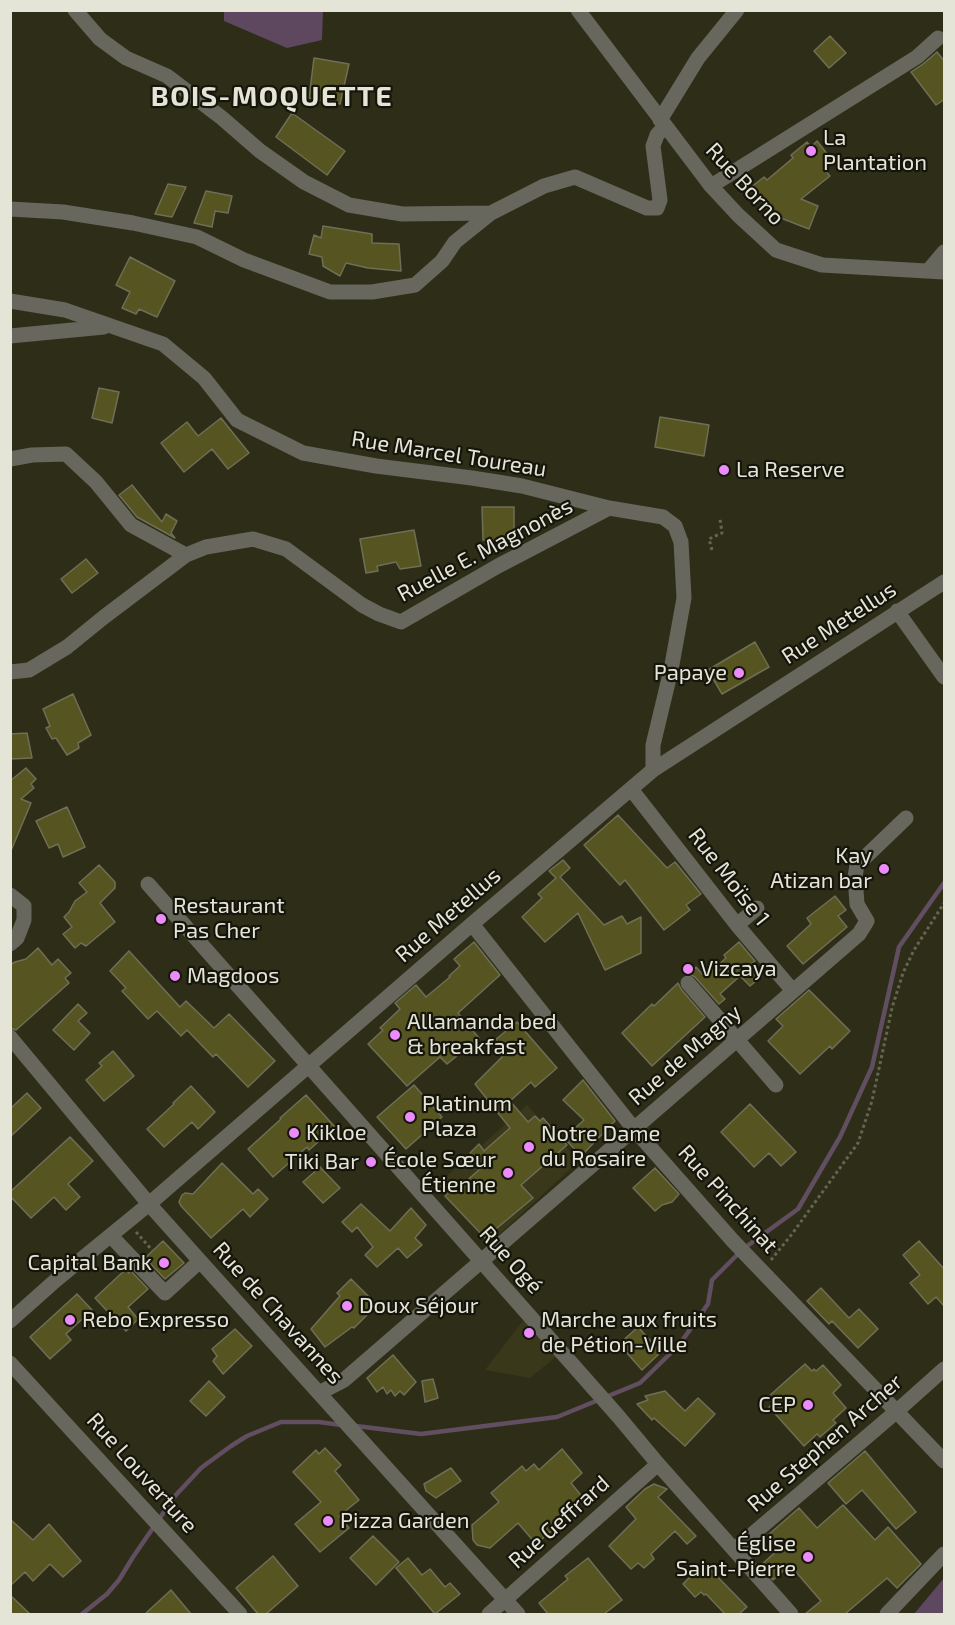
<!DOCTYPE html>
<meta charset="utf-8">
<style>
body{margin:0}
#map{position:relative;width:955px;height:1625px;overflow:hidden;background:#2e2e18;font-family:"Exo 2",sans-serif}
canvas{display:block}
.frame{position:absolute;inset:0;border:12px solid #e4e5d7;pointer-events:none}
</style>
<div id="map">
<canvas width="955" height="1625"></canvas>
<div class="frame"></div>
</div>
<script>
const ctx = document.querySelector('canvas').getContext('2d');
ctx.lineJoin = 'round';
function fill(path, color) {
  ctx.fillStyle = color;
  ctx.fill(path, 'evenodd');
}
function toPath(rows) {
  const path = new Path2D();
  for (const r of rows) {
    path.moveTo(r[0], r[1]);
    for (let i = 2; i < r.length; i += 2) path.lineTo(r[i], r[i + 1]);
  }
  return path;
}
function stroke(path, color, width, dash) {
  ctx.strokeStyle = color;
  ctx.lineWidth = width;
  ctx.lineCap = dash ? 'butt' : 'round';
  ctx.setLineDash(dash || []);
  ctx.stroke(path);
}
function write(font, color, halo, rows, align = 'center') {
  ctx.font = font + ' "Exo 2",sans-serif';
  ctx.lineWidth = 4.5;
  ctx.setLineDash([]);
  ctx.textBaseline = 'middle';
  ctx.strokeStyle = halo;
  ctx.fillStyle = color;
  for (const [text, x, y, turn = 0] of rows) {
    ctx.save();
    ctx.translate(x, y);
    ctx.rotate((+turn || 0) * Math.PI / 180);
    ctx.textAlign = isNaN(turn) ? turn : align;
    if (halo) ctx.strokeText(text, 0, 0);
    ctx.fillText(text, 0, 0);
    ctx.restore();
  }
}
fill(toPath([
 [527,1105,579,1161,491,1242,437,1185],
 [528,1314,562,1352,530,1378,485,1370]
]), '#39381b');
fill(toPath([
 [224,11,323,11,322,40,287,48,224,21],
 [944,1578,944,1614,914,1614]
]), '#5d4860');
stroke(toPath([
 [356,1426,421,1434,557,1417,640,1383,679,1345,708,1304,712,1280,743,1249,798,1209,840,1137,872,1067,899,947,944,883],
 [82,1614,107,1594,119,1580,133,1557,175,1496,201,1468,231,1446,247,1436,281,1422,319,1422,341,1425]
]), '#624e61', 4.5);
const building = toPath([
 [830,36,846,53,829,68,814,51,830,36],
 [937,52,945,62,945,99,936,105,911,72,923,64,937,52],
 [314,58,349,64,340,104,309,98,314,58],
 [292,113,345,151,327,175,276,137,292,113],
 [817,141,832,160,823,168,830,176,801,199,818,206,809,229,773,215,750,188,764,177,767,180,793,158,791,155,807,142,811,147,817,141],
 [168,184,186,187,172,217,155,214,168,184],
 [206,191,232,196,228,213,215,211,212,227,194,223,206,191],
 [323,226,372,234,372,243,399,244,401,271,368,268,346,263,340,276,323,266,322,257,309,254,314,235,321,238,323,226],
 [130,257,175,281,157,317,139,309,136,314,122,308,130,292,116,285,130,257],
 [99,388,119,392,112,423,92,418,99,388],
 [660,417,709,425,704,456,655,447,660,417],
 [221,418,249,453,228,469,212,449,184,472,161,443,187,422,198,436,221,418],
 [132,485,162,522,166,514,177,521,171,533,175,538,137,517,119,495,132,485],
 [482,507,514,507,514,540,483,540,482,507],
 [414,530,421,566,400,569,396,562,377,566,378,571,366,573,360,539,414,530],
 [86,559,98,573,72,593,61,579,86,559],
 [755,642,769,667,722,694,708,670,755,642],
 [73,694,91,735,78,743,79,748,67,755,56,738,52,739,46,728,50,726,43,709,73,694],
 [27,733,32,758,10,759,10,734,27,733],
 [26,768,36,779,31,784,34,788,21,799,31,803,10,853,10,781,26,768],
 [67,807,85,847,63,857,58,844,49,848,36,821,67,807],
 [618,815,667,868,675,862,701,894,686,905,690,910,664,930,625,880,620,885,584,845,618,815],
 [563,860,570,868,560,877,604,925,622,916,627,924,641,917,641,953,605,970,578,913,545,942,522,917,542,898,538,894,556,878,549,871,563,860],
 [99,865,115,882,115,888,100,903,115,922,86,946,81,943,75,948,63,934,72,927,64,917,69,912,75,901,87,892,79,883,99,865],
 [835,896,846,910,838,916,847,927,803,964,787,946,811,924,807,918,835,896],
 [474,942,500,975,458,1013,479,1038,447,1064,440,1057,407,1086,368,1044,383,1030,380,1028,400,1009,395,1003,416,985,426,997,450,977,449,976,460,966,454,959,474,942],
 [739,942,755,961,751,964,762,976,750,986,740,976,720,994,725,999,719,1004,695,977,689,974,696,967,705,977,726,958,724,955,739,942],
 [38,948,52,965,58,959,71,973,65,978,69,983,16,1030,10,1028,10,965,15,962,26,959,38,948],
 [129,951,180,1007,186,1001,214,1028,229,1014,275,1061,248,1087,216,1054,213,1057,187,1030,181,1036,157,1011,148,1019,122,991,126,988,110,971,129,951],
 [678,983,681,989,705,1017,652,1066,622,1033,652,1004,654,1006,678,983],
 [809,990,850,1031,832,1049,830,1046,800,1074,768,1041,783,1026,776,1019,809,990],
 [78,1004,87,1013,78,1021,90,1033,74,1050,53,1030,78,1004],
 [517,1022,557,1068,535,1087,531,1082,510,1101,528,1122,535,1116,540,1121,543,1118,567,1145,521,1185,533,1198,485,1238,445,1196,456,1185,461,1186,482,1167,470,1153,479,1144,484,1151,510,1128,475,1084,506,1053,495,1040,517,1022],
 [113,1051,134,1076,104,1101,86,1080,102,1066,99,1063,113,1051],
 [583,1080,615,1121,581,1156,564,1138,584,1120,563,1100,583,1080],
 [414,1085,442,1117,406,1149,377,1117,414,1085],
 [191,1086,215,1112,198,1129,192,1122,164,1147,147,1129,174,1104,173,1103,191,1086],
 [27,1093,41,1108,10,1137,10,1109,27,1093],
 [306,1095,335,1127,309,1150,307,1147,273,1177,248,1149,281,1119,280,1118,306,1095],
 [750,1104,796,1152,781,1166,769,1153,754,1167,721,1132,750,1104],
 [70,1137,93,1161,68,1184,80,1197,66,1210,54,1197,31,1218,10,1196,10,1192,70,1137],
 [222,1163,253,1194,258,1189,268,1199,250,1217,243,1209,211,1238,181,1206,179,1202,182,1195,185,1193,193,1194,222,1163],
 [320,1167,340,1188,323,1203,303,1182,320,1167],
 [655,1168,679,1194,672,1202,662,1205,655,1211,633,1188,655,1168],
 [361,1204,390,1231,411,1208,426,1225,415,1238,422,1245,407,1258,398,1248,377,1267,365,1255,373,1247,357,1227,352,1232,342,1222,361,1204],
 [163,1241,184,1263,165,1279,145,1258,163,1241],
 [919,1241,945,1270,945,1307,936,1297,928,1304,910,1283,920,1275,903,1255,919,1241],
 [126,1269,129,1273,131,1271,148,1289,128,1307,138,1319,126,1331,95,1298,126,1269],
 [351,1279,377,1305,354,1328,352,1327,325,1347,311,1329,340,1296,337,1293,351,1279],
 [821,1288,849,1318,859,1309,878,1329,858,1348,832,1321,829,1324,807,1301,821,1288],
 [77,1294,92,1310,66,1334,71,1340,50,1359,30,1337,77,1294],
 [638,1327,661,1352,642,1370,619,1344,638,1327],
 [235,1329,252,1346,223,1374,213,1361,217,1356,212,1349,235,1329],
 [393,1355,416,1382,404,1395,400,1391,395,1396,391,1390,387,1394,383,1387,377,1392,367,1378,393,1355],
 [805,1364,812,1371,814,1369,816,1371,823,1365,841,1385,833,1393,846,1408,833,1420,836,1423,820,1437,817,1434,804,1446,769,1407,773,1404,768,1397,805,1364],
 [433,1379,438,1398,425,1402,422,1381,433,1379],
 [209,1381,225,1397,206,1416,190,1401,209,1381],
 [665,1391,685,1411,698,1398,715,1414,685,1446,654,1418,652,1420,637,1404,648,1400,645,1396,665,1391],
 [325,1448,341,1465,335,1471,359,1500,339,1516,349,1528,320,1552,295,1524,321,1502,293,1472,316,1450,319,1454,325,1448],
 [562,1449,582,1473,571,1483,584,1499,566,1515,568,1517,536,1544,518,1523,490,1548,477,1545,473,1540,472,1525,499,1502,491,1493,522,1466,526,1471,534,1464,539,1470,562,1449],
 [865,1451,916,1512,896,1529,862,1490,846,1504,828,1483,865,1451],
 [451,1468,461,1481,436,1498,426,1491,424,1484,451,1468],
 [654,1484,667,1489,658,1497,696,1536,687,1544,675,1531,651,1554,654,1559,644,1568,638,1563,631,1569,609,1546,636,1519,626,1507,645,1489,654,1484],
 [843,1505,875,1540,888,1527,921,1564,897,1588,887,1578,845,1614,805,1614,821,1601,790,1565,773,1580,761,1565,779,1549,767,1536,799,1508,817,1528,843,1505],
 [10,1519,33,1540,49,1524,81,1561,63,1577,50,1564,33,1581,25,1572,10,1586,10,1519],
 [373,1536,399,1562,376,1585,350,1558,373,1536],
 [273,1556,298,1586,266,1614,258,1614,236,1588,273,1556],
 [408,1558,422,1575,430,1569,445,1587,450,1583,460,1594,435,1614,396,1568,408,1558],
 [588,1558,622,1600,604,1614,548,1614,539,1603,568,1579,565,1576,588,1558],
 [704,1563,747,1607,739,1614,725,1614,706,1594,704,1595,701,1592,695,1597,683,1584,704,1563],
 [171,1590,191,1614,145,1614,171,1590],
 [10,1595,30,1614,10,1614,10,1595]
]);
fill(building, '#565420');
stroke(building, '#6f6f57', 1.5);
stroke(toPath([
 [712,550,709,539,722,533,720,519],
 [136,1232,153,1251],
 [771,1260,792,1234,858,1143,872,1101,892,1008,903,973,914,950,944,903]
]), '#656552', 3, [3, 3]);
stroke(toPath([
 [75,10,100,39,126,58,167,76,222,118,260,151,304,182,349,205,402,214,491,213],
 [578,10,711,186,738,215,776,250,822,265,944,272],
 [660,120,698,58,737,10],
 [711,186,917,57,938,38],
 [10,209,63,212,133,223,197,237,244,260,330,292,372,292,415,285,442,261,455,242,491,213,544,186,575,177,647,208,657,208,660,200,653,146,657,135,665,126],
 [928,271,944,252],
 [10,301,65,310,163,344,204,378,237,420,303,453,376,466,472,478,522,486,609,508,663,517,675,526,681,542,684,598,671,670,653,745,653,770],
 [10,336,104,327],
 [10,459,32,455,66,454,96,482,131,525,186,555],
 [897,611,944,677],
 [10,672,29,670,67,647,104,617,186,555,206,547,253,539,286,549,362,605,379,614,401,622,498,566,609,508],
 [631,789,737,925,793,991],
 [148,884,618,1416,658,1464,791,1614],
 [10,895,24,906,24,920,17,938,10,944],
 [472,924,634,1129,733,1241,944,1461],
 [737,925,757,908],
 [688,983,776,1085],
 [10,1037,149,1204,200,1261,518,1614],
 [111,1236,165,1293,200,1261],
 [10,1321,56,1280,149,1204,472,924,653,770,944,582],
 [10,1363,240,1614],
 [319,1393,344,1380,859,934,867,921,857,904,855,877,857,865,906,818],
 [734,1550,897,1411,944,1369],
 [489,1614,658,1464],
 [887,1614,944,1554]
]), '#67675d', 15);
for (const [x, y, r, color] of [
 [811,151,6,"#ec8cfb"],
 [724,470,6,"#ec8cfb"],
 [739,673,6,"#ec8cfb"],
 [884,869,6,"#ec8cfb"],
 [161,919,6,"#ec8cfb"],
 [688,969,6,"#ec8cfb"],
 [175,976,6,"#ec8cfb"],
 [395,1035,6,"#ec8cfb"],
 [410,1117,6,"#ec8cfb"],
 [294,1133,6,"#ec8cfb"],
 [529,1147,6,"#ec8cfb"],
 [371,1162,6,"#ec8cfb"],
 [508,1173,6,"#ec8cfb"],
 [164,1263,6,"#ec8cfb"],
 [347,1306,6,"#ec8cfb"],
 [70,1320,6,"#ec8cfb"],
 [529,1333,6,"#ec8cfb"],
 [808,1405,6,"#ec8cfb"],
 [328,1521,6,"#ec8cfb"],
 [808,1557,6,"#ec8cfb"]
]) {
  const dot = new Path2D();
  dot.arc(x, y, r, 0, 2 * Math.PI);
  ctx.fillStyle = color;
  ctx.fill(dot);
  stroke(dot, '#15150c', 2);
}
write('22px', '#e4e5d7', '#15150c', [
 ["La",823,138],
 ["Plantation",823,163],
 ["La Reserve",736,470],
 ["Papaye",727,673,"right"],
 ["Kay",872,856,"right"],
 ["Atizan bar",872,881,"right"],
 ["Restaurant",173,906],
 ["Pas Cher",173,931],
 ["Vizcaya",700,969],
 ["Magdoos",187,976],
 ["Allamanda bed",407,1022],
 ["& breakfast",407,1047],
 ["Platinum",422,1104],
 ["Plaza",422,1129],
 ["Kikloe",306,1133],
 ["Notre Dame",541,1134],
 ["du Rosaire",541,1159],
 ["École Sœur",496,1160,"right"],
 ["Étienne",496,1185,"right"],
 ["Tiki Bar",359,1162,"right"],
 ["Capital Bank",152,1263,"right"],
 ["Doux Séjour",359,1306],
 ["Rebo Expresso",82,1320],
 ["Marche aux fruits",541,1320],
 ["de Pétion-Ville",541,1345],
 ["CEP",796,1405,"right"],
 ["Pizza Garden",340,1521],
 ["Église",796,1544,"right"],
 ["Saint-Pierre",796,1569,"right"]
], 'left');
write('22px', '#e4e5d7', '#15150c', [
 ["Rue Borno",745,184,47],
 ["Rue Marcel Toureau",449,454,9],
 ["Ruelle E. Magnonès",485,550,-28],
 ["Rue Metellus",839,623,-33],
 ["Rue Moïse 1",729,877,52],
 ["Rue Metellus",448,915,-41],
 ["Rue de Magny",685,1055,-41],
 ["Rue Pinchinat",728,1199,48],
 ["Rue Ogé",511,1260,48],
 ["Rue de Chavannes",278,1313,48],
 ["Rue Stephen Archer",825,1443,-41],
 ["Rue Louverture",142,1473,48],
 ["Rue Geffrard",559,1522,-42]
]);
ctx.letterSpacing = '1.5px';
write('bold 28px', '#e4e5d7', '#15150c', [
 ["BOIS-MOQUETTE",272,97]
]);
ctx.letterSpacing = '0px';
</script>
